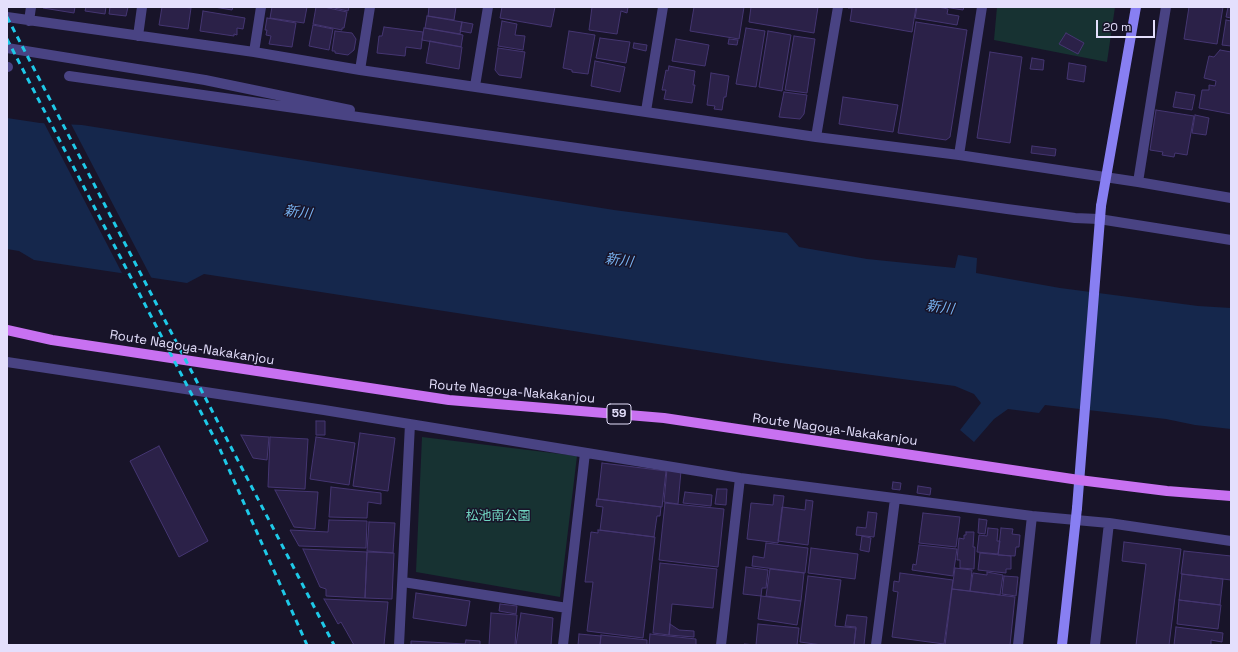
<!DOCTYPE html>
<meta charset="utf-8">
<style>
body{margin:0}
#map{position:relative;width:1238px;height:652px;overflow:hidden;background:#181429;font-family:"Space Grotesk",sans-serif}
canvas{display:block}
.frame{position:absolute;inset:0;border:8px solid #e4dffc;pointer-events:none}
.scale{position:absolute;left:1096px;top:20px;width:59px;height:18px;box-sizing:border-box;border:2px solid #e4dffc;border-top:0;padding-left:5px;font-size:12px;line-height:14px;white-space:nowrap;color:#e4dffc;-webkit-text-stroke:3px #181429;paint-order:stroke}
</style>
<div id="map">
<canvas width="1238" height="652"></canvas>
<div class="frame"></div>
<div class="scale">20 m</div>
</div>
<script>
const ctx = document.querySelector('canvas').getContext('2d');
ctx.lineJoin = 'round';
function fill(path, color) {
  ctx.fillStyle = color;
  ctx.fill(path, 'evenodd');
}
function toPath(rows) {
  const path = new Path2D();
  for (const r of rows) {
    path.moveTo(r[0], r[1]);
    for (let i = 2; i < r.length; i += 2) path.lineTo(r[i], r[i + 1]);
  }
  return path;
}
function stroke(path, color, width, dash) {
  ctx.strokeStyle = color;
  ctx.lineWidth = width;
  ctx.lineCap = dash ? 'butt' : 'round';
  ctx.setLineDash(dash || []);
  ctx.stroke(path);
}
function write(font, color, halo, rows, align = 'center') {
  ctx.font = font + ' "Space Grotesk","Noto Sans JP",sans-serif';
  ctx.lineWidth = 3;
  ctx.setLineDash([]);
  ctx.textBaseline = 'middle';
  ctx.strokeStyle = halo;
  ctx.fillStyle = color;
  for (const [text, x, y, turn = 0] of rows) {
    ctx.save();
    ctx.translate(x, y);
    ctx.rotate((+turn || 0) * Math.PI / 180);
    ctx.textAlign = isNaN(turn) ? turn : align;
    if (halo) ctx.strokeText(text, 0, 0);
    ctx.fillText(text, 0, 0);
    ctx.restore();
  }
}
fill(toPath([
 [997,7,1115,7,1107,62,994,40],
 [422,437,577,456,560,597,416,572]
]), '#173232');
fill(toPath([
 [7,118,40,123,82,125,614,210,787,233,799,247,867,259,955,268,958,255,977,258,976,273,1060,288,1198,306,1231,308,1231,429,1195,425,1166,419,1045,405,1039,413,1008,409,994,419,974,442,960,430,981,403,974,394,955,386,781,363,204,274,187,283,34,260,19,251,7,249]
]), '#15274c');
fill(toPath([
 [43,121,70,122,152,279,123,275]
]), '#181429');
const building = toPath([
 [44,7,75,7,74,13,43,8,44,7],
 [86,7,106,7,105,14,85,11,86,7],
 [110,7,128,7,126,16,109,14,110,7],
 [162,7,182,7,191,8,188,29,159,25,162,7],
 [214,7,233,7,232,10,214,7],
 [272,7,307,7,304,23,270,18,272,7],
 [316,7,324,7,347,12,344,28,342,28,342,30,313,24,316,7],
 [330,7,349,7,348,11,330,7],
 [429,7,456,7,454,20,428,16,429,7],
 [502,7,555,7,551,27,500,18,502,7],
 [592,7,628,7,627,13,621,11,617,34,589,30,592,7],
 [694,7,744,7,739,39,690,31,694,7],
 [751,7,818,7,814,33,749,22,751,7],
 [849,7,916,7,912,32,850,21,852,8,848,8,849,7],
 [917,7,938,7,948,9,947,14,959,16,957,25,915,18,917,7],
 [944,7,964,7,963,10,944,7],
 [1189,7,1223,7,1217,44,1184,39,1189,7],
 [1228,7,1231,7,1231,18,1226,17,1228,7],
 [203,11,245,18,243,29,237,28,237,35,234,34,234,36,200,31,203,11],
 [427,16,462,22,460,34,425,28,427,16],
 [267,18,296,23,292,47,269,44,271,36,266,35,267,30,265,30,267,18],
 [1226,20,1231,21,1231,46,1222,45,1226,20],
 [502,21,517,24,515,35,525,36,523,50,498,46,502,21],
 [462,22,473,24,471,33,460,31,462,22],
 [916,22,967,30,950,137,946,140,898,133,916,22],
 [313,25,333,29,329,50,309,46,313,25],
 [384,27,423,32,421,49,406,47,405,56,377,53,379,36,382,36,384,27],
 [424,28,463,35,461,47,422,40,424,28],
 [746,28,765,31,756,87,736,84,746,28],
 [335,31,352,33,356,39,354,50,348,55,335,53,335,51,332,51,335,31],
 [569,31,595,35,588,74,572,72,572,70,563,68,569,31],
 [768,31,791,35,782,91,759,87,768,31],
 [1066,33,1084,43,1078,54,1059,44,1066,33],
 [794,36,815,39,807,93,785,90,794,36],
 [600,38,630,42,626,63,596,58,600,38],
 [676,39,709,45,705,66,672,61,676,39],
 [729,39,738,40,737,45,728,44,729,39],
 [430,41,462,47,459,69,426,63,430,41],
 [634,43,647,45,646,51,633,48,634,43],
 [498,48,525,52,521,78,499,75,495,70,498,48],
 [1220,50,1231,52,1231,114,1199,108,1202,90,1209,90,1209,85,1215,86,1216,81,1204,78,1209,56,1214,57,1220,50],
 [990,52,1022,57,1010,143,977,138,990,52],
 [1032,58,1044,60,1043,70,1030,69,1032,58],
 [595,61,625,67,620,92,591,86,595,61],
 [1069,63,1086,66,1084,82,1067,79,1069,63],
 [669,66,695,71,693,85,695,85,692,103,664,99,666,90,662,90,666,70,668,71,669,66],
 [711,73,729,76,726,97,724,97,722,110,714,109,715,106,707,105,711,73],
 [784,92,807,95,804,114,800,119,779,117,784,92],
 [1176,92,1195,95,1192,110,1173,107,1176,92],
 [843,97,898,105,893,132,839,124,843,97],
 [1156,110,1194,116,1187,155,1175,153,1174,157,1162,155,1163,152,1150,150,1156,110],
 [1195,115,1209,118,1206,135,1192,133,1195,115],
 [1032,146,1056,149,1055,156,1031,153,1032,146],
 [316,421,325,421,325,435,316,435,316,421],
 [360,433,395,438,388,491,353,486,360,433],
 [241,435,269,437,267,460,253,458,241,435],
 [270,437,308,439,305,489,268,487,270,437],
 [316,437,355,443,349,485,310,479,316,437],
 [159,446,208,541,179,557,130,461,159,446],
 [602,463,666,471,662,507,598,499,602,463],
 [667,469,681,471,678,504,664,502,667,469],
 [893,482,901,483,900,490,892,489,893,482],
 [918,486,931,488,930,495,917,493,918,486],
 [331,487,381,493,381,504,368,502,367,518,329,517,331,487],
 [717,489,727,489,726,505,715,504,717,489],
 [275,490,318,492,315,529,294,527,275,490],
 [685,492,712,495,711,506,683,503,685,492],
 [774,495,784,496,778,543,747,539,751,503,773,505,774,495],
 [597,499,661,507,660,516,657,516,654,537,600,530,603,507,596,506,597,499],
 [806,500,813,501,808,545,778,541,782,507,805,510,806,500],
 [665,503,724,509,718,567,659,560,665,503],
 [868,512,877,513,874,537,856,535,857,527,866,528,868,512],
 [923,513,960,517,956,547,919,543,923,513],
 [979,519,987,520,985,534,978,533,979,519],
 [329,520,367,521,366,548,299,546,290,530,328,532,329,520],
 [369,522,395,523,393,553,367,551,369,522],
 [988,528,998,529,997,541,1000,541,998,554,977,552,979,535,987,536,988,528],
 [1001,528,1013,529,1012,534,1020,535,1019,547,1016,547,1015,556,998,555,1001,528],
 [598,530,655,537,643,638,587,631,593,582,585,582,591,532,598,533,598,530],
 [966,532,974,532,973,547,975,547,974,569,960,568,960,560,957,560,959,538,964,539,964,535,966,535,966,532],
 [862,536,871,538,869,552,860,550,862,536],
 [1124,542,1181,549,1169,645,1136,645,1146,564,1122,561,1124,542],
 [766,543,808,548,805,573,752,566,753,556,764,558,766,543],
 [919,545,957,549,953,576,912,570,913,564,916,565,919,545],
 [811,548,858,554,855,579,808,573,811,548],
 [303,549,367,552,365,598,326,596,326,589,320,587,303,549],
 [1184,551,1231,556,1231,580,1181,574,1184,551],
 [367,552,394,553,392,599,365,598,367,552],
 [980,553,1011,556,1011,569,1006,569,1006,573,978,570,980,553],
 [660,563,717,569,713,608,672,604,669,635,653,633,660,563],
 [746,567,768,570,766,588,762,588,761,596,743,594,746,567],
 [955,568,972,570,970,591,952,589,955,568],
 [770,569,804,573,801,601,766,596,770,569],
 [987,572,1003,575,1000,595,970,591,973,573,987,575,987,572],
 [900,573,953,580,944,644,892,637,898,592,893,591,894,581,899,582,900,573],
 [1182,574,1223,579,1220,605,1179,600,1182,574],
 [808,576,841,580,835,626,856,628,854,645,822,645,800,642,808,576],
 [1004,576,1018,577,1016,596,1002,594,1004,576],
 [952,589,1015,597,1010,645,945,645,952,589],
 [416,593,470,601,466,626,413,618,416,593],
 [761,596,801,601,797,625,758,619,761,596],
 [324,599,388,602,384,645,354,645,341,622,338,624,324,599],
 [1179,600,1221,605,1218,629,1177,624,1179,600],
 [500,604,517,606,516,614,499,611,500,604],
 [491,613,517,615,515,645,489,645,491,613],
 [521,613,553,618,551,645,516,645,521,613],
 [847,615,867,617,864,645,854,645,856,627,845,626,847,615],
 [670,624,679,630,694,631,694,637,669,635,670,624],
 [758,624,799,628,797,645,744,645,744,644,756,645,758,624],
 [1176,627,1223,633,1222,642,1211,640,1211,645,1174,645,1176,627],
 [579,634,601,636,600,645,578,645,579,634],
 [650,634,696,639,696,645,649,645,650,634],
 [601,635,647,640,647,645,600,645,601,635],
 [466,640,480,641,480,645,411,645,411,641,465,644,466,640]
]);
fill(building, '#2b2148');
stroke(building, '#453672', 1);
stroke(toPath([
 [7,17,254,52,360,70,816,137,959,155,1138,182,1231,198],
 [29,21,31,7],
 [138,36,142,7],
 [7,48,205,80,350,110],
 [254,52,261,7],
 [7,67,8,67],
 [360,70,370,7],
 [69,76,1007,209,1075,218,1099,219,1231,240],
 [475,86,488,7],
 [646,111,663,7],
 [816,137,838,7],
 [959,155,982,7],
 [1138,182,1166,7],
 [7,362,324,410,740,478,1032,516,1109,523,1231,541],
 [403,582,567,608],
 [399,645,410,424],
 [563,645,585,453],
 [721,645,740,478],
 [876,645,895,499],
 [1018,645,1032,516],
 [1095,645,1109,523]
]), '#494383', 10);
stroke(toPath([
 [1077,508,1101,206]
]), '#887ff2', 10);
stroke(toPath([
 [7,330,52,340,449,400,664,418,1079,480,1167,491,1231,496]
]), '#c871f1', 10);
stroke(toPath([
 [7,17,334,645],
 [7,39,219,447,307,645]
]), '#1ec9e8', 3, [6, 5]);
stroke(toPath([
 [1101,206,1136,7],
 [1062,645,1077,508]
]), '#887ff2', 10);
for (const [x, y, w] of [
 [619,414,24]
]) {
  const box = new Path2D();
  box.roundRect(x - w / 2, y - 10, w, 20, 3);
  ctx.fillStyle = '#181429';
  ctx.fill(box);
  stroke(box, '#e4dffc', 1);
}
write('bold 12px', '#e4dffc', null, [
 ["59",619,414]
]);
write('13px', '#e4dffc', '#181429', [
 ["Route Nagoya-Nakakanjou",192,348,9],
 ["Route Nagoya-Nakakanjou",512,392,5],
 ["Route Nagoya-Nakakanjou",835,430,8]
]);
write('13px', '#71d6c2', '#181429', [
 ["松池南公園",498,516]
]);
write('italic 14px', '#77b2f1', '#181429', [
 ["新川",298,213,8],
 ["新川",619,261,8],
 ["新川",940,308,8]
]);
</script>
